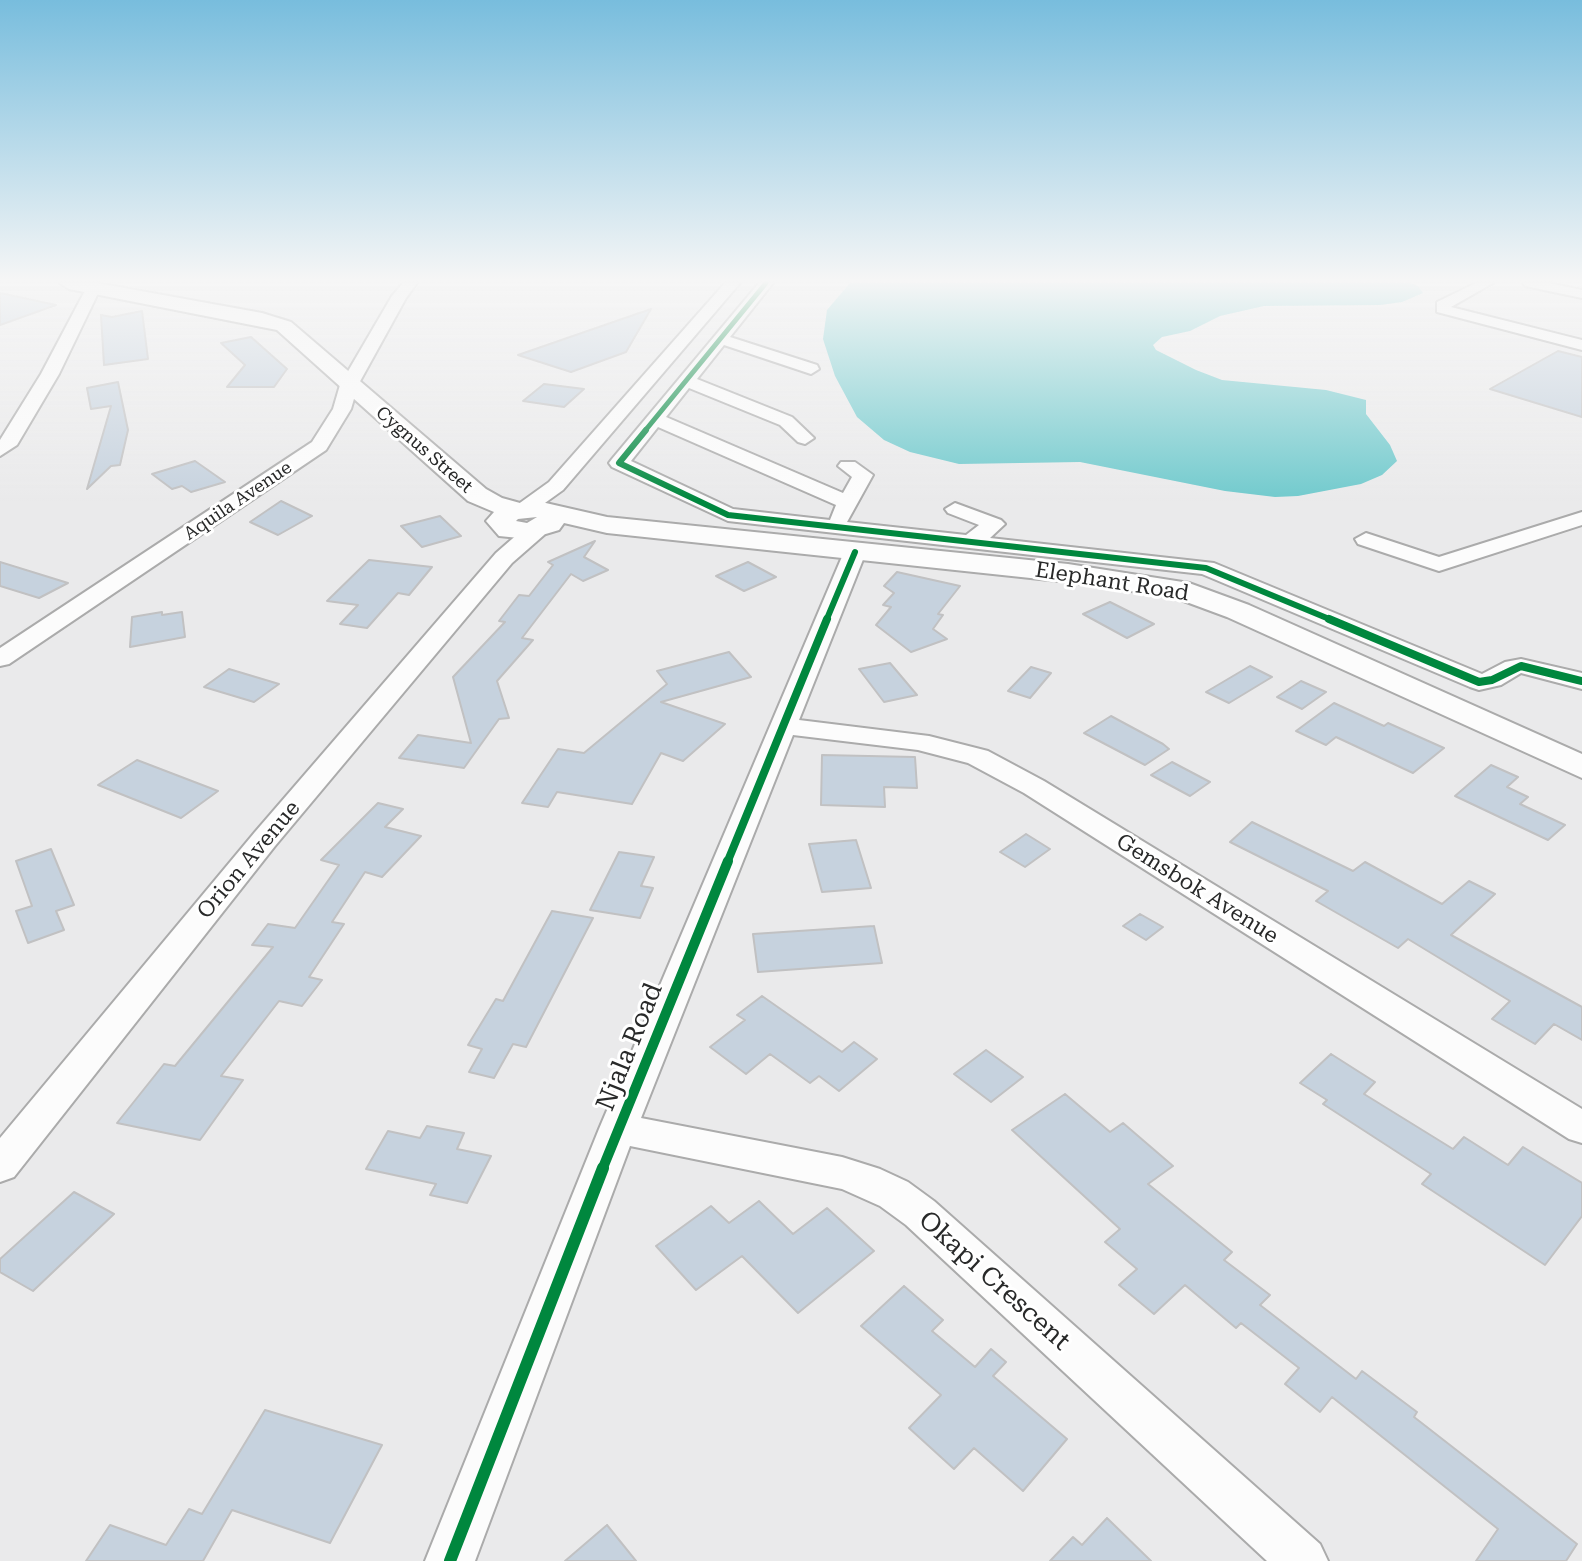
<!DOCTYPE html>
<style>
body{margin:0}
canvas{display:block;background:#eaeaeb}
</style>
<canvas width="1582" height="1561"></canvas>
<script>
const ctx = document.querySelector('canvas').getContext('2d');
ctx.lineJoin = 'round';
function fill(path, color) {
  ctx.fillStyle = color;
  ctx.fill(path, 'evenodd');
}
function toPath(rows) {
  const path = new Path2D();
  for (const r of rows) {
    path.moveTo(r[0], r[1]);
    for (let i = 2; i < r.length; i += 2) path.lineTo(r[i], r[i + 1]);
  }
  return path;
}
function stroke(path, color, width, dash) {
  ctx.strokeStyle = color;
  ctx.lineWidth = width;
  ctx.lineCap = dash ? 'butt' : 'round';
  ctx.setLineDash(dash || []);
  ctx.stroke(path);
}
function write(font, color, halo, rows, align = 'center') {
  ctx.font = font + ' "Roboto Serif",serif';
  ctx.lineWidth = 6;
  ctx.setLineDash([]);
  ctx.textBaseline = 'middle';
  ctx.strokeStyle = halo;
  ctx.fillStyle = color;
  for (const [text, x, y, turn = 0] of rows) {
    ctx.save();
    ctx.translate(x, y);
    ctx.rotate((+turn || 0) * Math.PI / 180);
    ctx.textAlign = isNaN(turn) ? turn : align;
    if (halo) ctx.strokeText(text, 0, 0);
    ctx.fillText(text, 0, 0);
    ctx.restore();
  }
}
fill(toPath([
 [850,283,1410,283,1418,286,1423,293,1402,302,1380,305,1264,306,1220,316,1190,331,1162,337,1153,345,1156,350,1196,370,1222,380,1326,390,1366,400,1366,414,1390,445,1397,461,1382,475,1361,484,1298,496,1275,497,1225,491,1080,462,959,464,910,452,884,440,857,417,835,376,823,339,827,310]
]), '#71cacd');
const building = toPath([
 [0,293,56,305,0,325,0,293],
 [651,309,626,352,571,372,518,355,651,309],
 [142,311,148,359,104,365,101,315,112,317,142,311],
 [251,337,287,369,274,387,227,387,245,365,221,343,251,337],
 [1558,351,1582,357,1582,417,1490,389,1558,351],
 [118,382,128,430,120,465,111,466,87,489,111,406,91,409,87,388,118,382],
 [544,384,584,389,564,407,523,401,544,384],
 [195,461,225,482,191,492,182,486,172,489,152,474,195,461],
 [281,501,312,516,278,535,250,522,281,501],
 [440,516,461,536,422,547,401,526,440,516],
 [595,541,584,557,608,570,583,581,571,574,522,638,533,640,497,681,509,718,499,719,464,768,399,758,418,735,471,743,453,677,505,622,499,621,519,595,529,596,553,565,548,562,595,541],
 [369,560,432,567,409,595,398,593,367,628,340,624,358,605,327,601,369,560],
 [0,562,68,583,39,598,0,586,0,562],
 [748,562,776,577,744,591,716,576,748,562],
 [897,572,960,586,938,614,943,615,933,629,947,639,911,652,876,625,891,607,883,605,894,593,884,586,897,572],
 [1110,602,1154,624,1127,638,1083,614,1110,602],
 [162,612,162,615,182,612,185,637,130,647,132,617,162,612],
 [729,652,751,677,661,702,725,724,683,761,661,753,632,804,557,792,548,807,522,803,558,749,584,753,667,684,657,671,729,652],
 [890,663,917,695,884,702,859,669,890,663],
 [1250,666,1272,677,1229,703,1206,692,1250,666],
 [1031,667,1051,673,1030,698,1008,691,1031,667],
 [229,669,279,684,254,702,204,687,229,669],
 [1301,681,1326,692,1302,709,1277,697,1301,681],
 [1334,703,1384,726,1388,723,1444,748,1413,773,1336,737,1326,745,1296,731,1334,703],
 [1111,716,1163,744,1169,749,1145,765,1084,733,1111,716],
 [822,755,915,757,917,788,884,787,885,807,821,805,822,755],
 [137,760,218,791,181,818,98,785,137,760],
 [1172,762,1210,782,1190,796,1151,775,1172,762],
 [1491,765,1518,777,1507,787,1528,797,1520,804,1565,825,1548,840,1455,796,1491,765],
 [378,803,403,809,385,827,421,836,382,877,365,872,332,922,344,924,309,977,322,980,302,1006,279,1001,221,1076,243,1080,200,1140,117,1123,164,1064,175,1066,273,947,252,945,268,924,295,928,339,865,321,860,378,803],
 [1252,822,1353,871,1365,862,1442,904,1469,881,1495,894,1451,935,1582,1007,1582,1040,1554,1024,1535,1044,1492,1019,1510,1001,1408,939,1398,948,1316,901,1328,891,1230,842,1252,822],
 [1026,834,1050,849,1025,867,1000,852,1026,834],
 [856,840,871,888,822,892,809,844,856,840],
 [51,849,74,905,56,911,64,930,28,943,16,911,32,906,16,861,51,849],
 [619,852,654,857,641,886,653,888,640,918,590,910,619,852],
 [552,911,593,918,526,1047,513,1044,494,1078,469,1072,482,1049,468,1045,496,999,503,1001,552,911],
 [1140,914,1163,927,1146,940,1123,926,1140,914],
 [874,926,882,963,758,972,753,934,874,926],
 [762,996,842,1052,854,1042,877,1059,839,1091,819,1076,810,1083,770,1054,746,1074,710,1047,745,1020,737,1015,762,996],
 [986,1050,1023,1077,991,1102,954,1074,986,1050],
 [1331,1054,1375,1082,1364,1094,1453,1149,1464,1137,1508,1165,1523,1147,1582,1183,1582,1216,1545,1265,1422,1184,1431,1174,1323,1104,1327,1100,1300,1083,1331,1054],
 [1065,1094,1110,1132,1123,1123,1173,1166,1148,1184,1232,1252,1224,1260,1270,1295,1260,1305,1356,1379,1362,1371,1417,1412,1414,1417,1577,1544,1566,1561,1476,1561,1498,1529,1332,1397,1320,1412,1285,1384,1299,1368,1241,1323,1236,1328,1185,1285,1154,1314,1119,1285,1137,1269,1105,1242,1120,1229,1012,1130,1065,1094],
 [427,1126,464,1133,457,1149,491,1156,467,1203,430,1195,436,1184,366,1169,388,1131,420,1138,427,1126],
 [74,1192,114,1214,33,1291,0,1272,0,1259,74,1192],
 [759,1201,793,1234,827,1208,874,1251,798,1313,742,1256,696,1290,656,1246,711,1206,729,1223,759,1201],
 [904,1286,943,1320,932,1331,975,1367,991,1349,1006,1362,993,1376,1067,1439,1023,1491,974,1448,954,1469,909,1428,941,1395,861,1326,904,1286],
 [265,1410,382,1445,330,1543,232,1510,203,1561,86,1561,110,1525,166,1545,189,1509,202,1514,265,1410],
 [1107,1518,1151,1561,1050,1561,1073,1537,1082,1545,1107,1518],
 [607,1525,636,1561,565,1561,607,1525]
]);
fill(building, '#c6d2de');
stroke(building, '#c1c1c2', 2);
const minor = toPath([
 [94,283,101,287,59,374,17,445,0,456,0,440,41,374,87,287,94,283],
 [403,283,417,283,406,298,358,385,351,409,326,450,9,664,0,666,0,648,312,442,333,409,340,385,392,296,403,283],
 [725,283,740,283,563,490,531,513,517,513,514,509,517,505,549,482,725,283],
 [759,283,773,283,730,337,817,365,819,369,811,374,724,345,697,379,792,417,814,438,805,444,798,442,780,425,689,388,666,417,843,493,852,477,838,466,841,462,855,462,873,475,847,522,966,535,979,525,948,513,945,509,955,503,1001,520,1005,524,990,538,1214,563,1482,674,1505,662,1521,659,1582,673,1582,689,1521,673,1501,685,1479,690,1470,687,1202,574,728,521,612,467,609,463,612,459,759,283],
 [658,427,836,505,830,520,733,509,631,461,658,427],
 [1476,283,1493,283,1451,307,1582,340,1582,350,1437,312,1437,302,1476,283],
 [1523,283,1549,283,1582,290,1582,298,1525,286,1523,283],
 [1582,512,1582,525,1439,571,1358,544,1355,539,1366,533,1439,557,1582,512],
 [536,524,544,525,547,530,544,535,512,563,275,846,14,1177,0,1182,0,1138,255,832,496,553,528,525,536,524],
 [855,545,866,552,799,720,929,736,988,751,1044,781,1582,1109,1582,1143,1569,1139,1024,793,968,763,918,750,793,735,641,1118,842,1157,880,1169,908,1182,934,1201,1320,1544,1328,1561,1267,1561,906,1225,880,1206,842,1189,630,1146,475,1561,425,1561,599,1129,770,726,844,552,855,545]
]);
const tertiary = toPath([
 [60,283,97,283,262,313,291,322,486,489,502,498,520,503,537,501,607,517,1068,564,1189,583,1249,605,1582,754,1582,778,1227,617,1173,597,1068,582,607,533,564,523,559,530,529,539,499,536,486,521,494,512,468,501,277,330,69,289,60,283],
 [537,517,527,523,516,521,518,519,537,517]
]);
stroke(minor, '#ababab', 4);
stroke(tertiary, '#ababab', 4);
fill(minor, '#fcfcfc');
fill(tertiary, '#fcfcfc');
stroke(toPath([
 [644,432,766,283]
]), '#00873e', 5);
stroke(toPath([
 [646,430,619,463,728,515,1206,568,1334,621],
 [826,621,855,552]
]), '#00873e', 6);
stroke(toPath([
 [1329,619,1479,682,1492,680,1521,666,1582,681],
 [727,863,827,619]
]), '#00873e', 8);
stroke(toPath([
 [602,1170,728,861]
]), '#00873e', 10);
stroke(toPath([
 [450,1561,603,1168]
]), '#00873e', 12);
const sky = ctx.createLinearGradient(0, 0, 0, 501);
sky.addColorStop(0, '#78bddd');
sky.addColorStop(0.56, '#f6f6f6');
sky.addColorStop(1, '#f6f6f600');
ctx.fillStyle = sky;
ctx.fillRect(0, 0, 1582, 501);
write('18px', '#282929', '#fff', [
 ["Cygnus Street",424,450,41],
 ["Aquila Avenue",238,501,-34]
]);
write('22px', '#282929', '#fff', [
 ["Elephant Road",1112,582,9],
 ["Orion Avenue",249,860,-50],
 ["Gemsbok Avenue",1197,889,32]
]);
write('26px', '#282929', '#fff', [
 ["Njala Road",630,1047,-68],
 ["Okapi Crescent",994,1281,42]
]);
</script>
